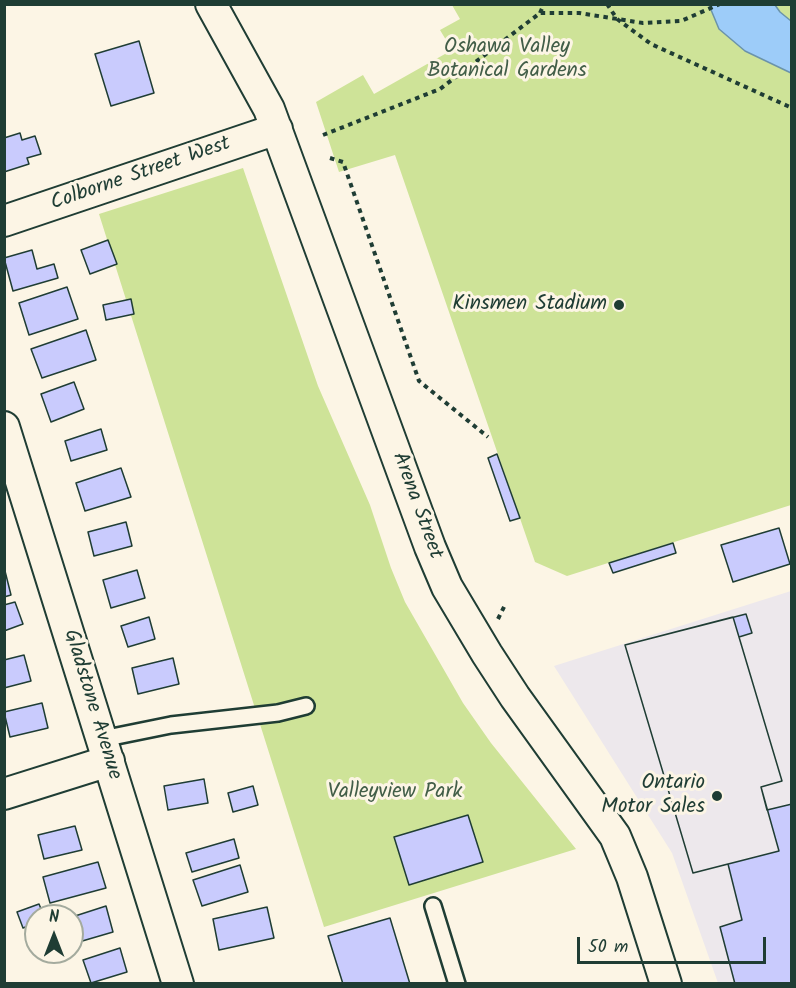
<!DOCTYPE html>
<style>
body{margin:0}
#map{position:relative;width:796px;height:988px;overflow:hidden;background:#fcf5e5;font-family:Kalam,sans-serif}
canvas{display:block}
.frame{position:absolute;inset:0;border:6px solid #1f3d34;pointer-events:none}
.north{position:absolute;left:24px;top:904px;width:60px;height:60px;box-sizing:border-box;background:#fcf5e5;border:2px solid #a4ab9e;border-radius:50%;rotate:0deg;font-size:16px;font-weight:700;line-height:24px;text-align:center;color:#1f3d34}
.north::after{content:'';display:block;margin:auto;width:21px;height:27px;background:#1f3d34;clip-path:polygon(50% 0,100% 100%,50% 72%,0 100%)}
.scale{position:absolute;left:577px;top:937px;width:189px;height:27px;box-sizing:border-box;border:3px solid #1f3d34;border-top:0;padding-left:8px;font-size:18px;line-height:21px;white-space:nowrap;color:#1f3d34;-webkit-text-stroke:4px #fcf5e5;paint-order:stroke}
</style>
<div id="map">
<canvas width="796" height="988"></canvas>
<div class="frame"></div>
<div class="north">N</div>
<div class="scale">50 m</div>
</div>
<script>
const ctx = document.querySelector('canvas').getContext('2d');
ctx.lineJoin = 'round';
function fill(path, color) {
  ctx.fillStyle = color;
  ctx.fill(path, 'evenodd');
}
function toPath(rows) {
  const path = new Path2D();
  for (const r of rows) {
    path.moveTo(r[0], r[1]);
    for (let i = 2; i < r.length; i += 2) path.lineTo(r[i], r[i + 1]);
  }
  return path;
}
function stroke(path, color, width, dash) {
  ctx.strokeStyle = color;
  ctx.lineWidth = width;
  ctx.lineCap = dash ? 'butt' : 'round';
  ctx.setLineDash(dash || []);
  ctx.stroke(path);
}
function write(font, color, halo, rows, align = 'center') {
  ctx.font = font + ' Kalam,sans-serif';
  ctx.lineWidth = 6;
  ctx.setLineDash([]);
  ctx.textBaseline = 'middle';
  ctx.strokeStyle = halo;
  ctx.fillStyle = color;
  for (const [text, x, y, turn = 0] of rows) {
    ctx.save();
    ctx.translate(x, y);
    ctx.rotate((+turn || 0) * Math.PI / 180);
    ctx.textAlign = isNaN(turn) ? turn : align;
    if (halo) ctx.strokeText(text, 0, 0);
    ctx.fillText(text, 0, 0);
    ctx.restore();
  }
}
fill(toPath([
 [791,591,791,983,718,983,672,853,554,666]
]), '#ede8ec');
fill(toPath([
 [452,5,791,5,791,505,567,576,535,562,395,155,339,172,316,102,363,75,374,94,452,50,440,30,460,19],
 [243,168,318,386,370,505,391,568,405,602,463,703,491,743,576,849,324,927,99,214]
]), '#cee398');
const water = toPath([
 [709,5,775,5,780,12,791,21,791,73,745,51,719,29,709,5]
]);
fill(water, '#9dccf9');
stroke(water, '#6b93aa', 1.5);
const building = toPath([
 [139,41,154,93,111,106,95,54,139,41],
 [20,133,22,140,35,136,41,154,27,158,29,164,4,172,4,138,20,133],
 [108,240,117,264,90,274,81,250,108,240],
 [32,250,37,269,54,264,58,278,13,291,4,258,32,250],
 [67,287,78,319,29,335,19,303,67,287],
 [131,299,134,314,106,320,103,305,131,299],
 [86,330,96,360,42,378,31,349,86,330],
 [74,382,84,409,51,422,41,394,74,382],
 [101,429,107,450,71,461,65,441,101,429],
 [497,454,520,518,510,521,488,458,497,454],
 [121,468,131,497,85,511,76,483,121,468],
 [126,522,132,546,94,556,88,532,126,522],
 [779,528,790,564,733,582,721,545,779,528],
 [673,543,676,553,613,573,609,563,673,543],
 [137,570,145,598,111,608,103,580,137,570],
 [5,571,11,595,4,597,4,571,5,571],
 [15,602,23,624,4,631,4,605,15,602],
 [746,614,752,633,739,637,782,781,761,787,767,810,792,804,792,984,735,984,720,927,742,920,728,864,693,873,625,645,746,614],
 [149,617,155,639,128,647,121,626,149,617],
 [733,617,782,781,761,787,779,851,693,873,625,645,733,617],
 [24,655,31,681,4,688,4,660,24,655],
 [173,658,179,684,138,694,132,668,173,658],
 [42,703,48,728,10,737,4,712,42,703],
 [204,779,208,803,168,810,164,786,204,779],
 [253,786,258,805,233,812,228,793,253,786],
 [468,815,483,862,409,885,394,837,468,815],
 [75,826,82,850,44,859,38,835,75,826],
 [234,839,239,858,192,872,186,853,234,839],
 [98,862,106,888,50,903,43,877,98,862],
 [240,865,248,892,202,906,193,880,240,865],
 [39,904,44,916,36,916,36,923,23,928,17,912,39,904],
 [106,906,113,932,72,944,72,917,106,906],
 [267,907,274,938,219,950,213,919,267,907],
 [390,918,410,984,343,984,328,936,390,918],
 [120,948,127,972,91,983,83,960,120,948]
]);
fill(building, '#c9cbfd');
stroke(building, '#1f3d34', 1.5);
const service = toPath([
 [102,739,171,725,278,713,306,706],
 [433,906,457,984]
]);
const minor = toPath([
 [211,4,269,109,430,547,447,587,487,654,515,697,615,836,632,877,666,984],
 [4,221,277,129],
 [4,427,178,984],
 [4,794,109,761]
]);
stroke(service, '#1f3d34', 20);
stroke(minor, '#1f3d34', 34);
stroke(toPath([
 [607,4,617,19,651,44,792,108],
 [540,13,544,4],
 [323,135,440,89,540,13,579,13,643,23,681,21,720,4],
 [330,158,343,162,419,381,488,437],
 [498,619,506,603]
]), '#1f3d34', 4, [4.5, 4.5]);
stroke(service, '#fcf5e5', 15);
stroke(minor, '#fcf5e5', 30);
for (const [x, y, r, color] of [
 [619,305,6,"#1f3d34"],
 [717,796,6,"#1f3d34"]
]) {
  const dot = new Path2D();
  dot.arc(x, y, r, 0, 2 * Math.PI);
  ctx.fillStyle = color;
  ctx.fill(dot);
  stroke(dot, '#fcf5e5', 2);
}
write('21px', '#425e48', '#fcf5e5', [
 ["Oshawa Valley",507,48],
 ["Botanical Gardens",507,72],
 ["Valleyview Park",395,793]
]);
write('21px', '#1f3d34', '#fcf5e5', [
 ["Colborne Street West",141,175,-19],
 ["Arena Street",416,506,70],
 ["Gladstone Avenue",91,705,73]
]);
write('21px', '#1f3d34', '#fcf5e5', [
 ["Kinsmen Stadium",607,305],
 ["Ontario",705,784],
 ["Motor Sales",705,808]
], 'right');
</script>
